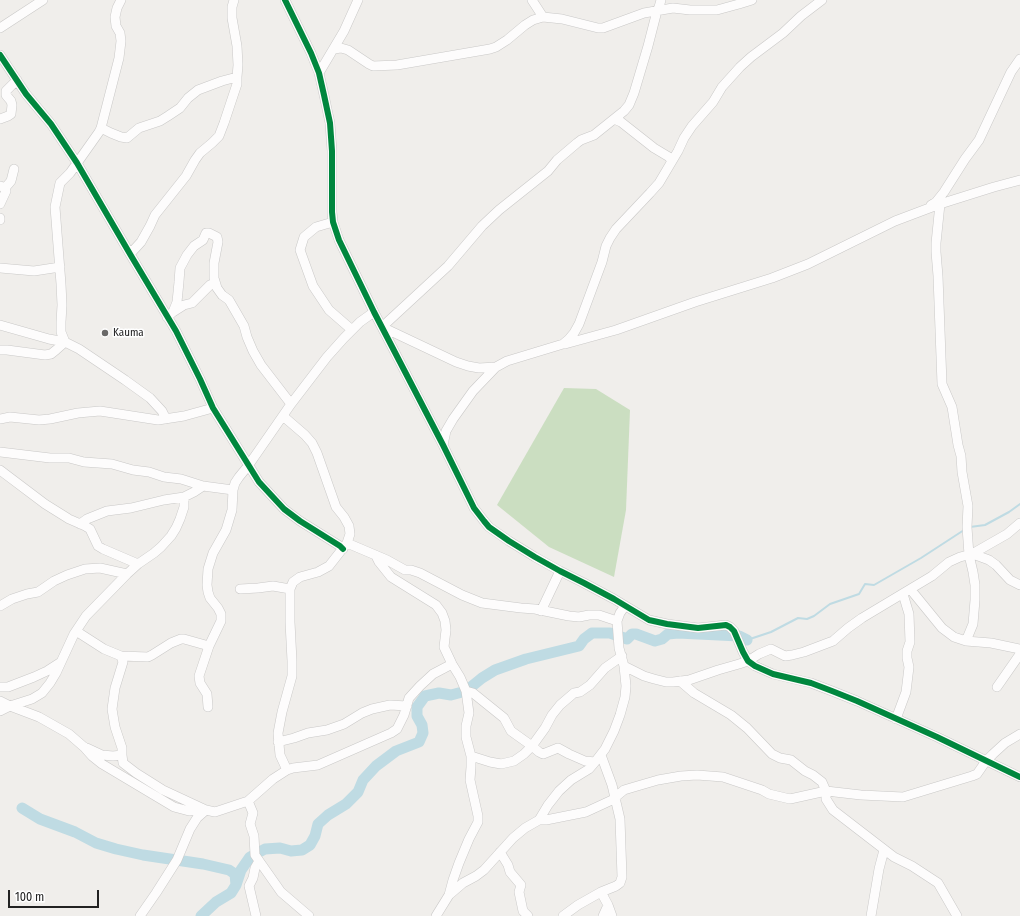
<!DOCTYPE html>
<style>
body{margin:0}
#map{position:relative;width:1020px;height:916px;overflow:hidden;background:#f0eeeb;font-family:"Fira Sans Condensed",sans-serif}
canvas{display:block}
.scale{position:absolute;left:8px;top:890px;width:91px;height:18px;box-sizing:border-box;border:2px solid #222;border-top:0;padding-left:5px;font-size:12px;line-height:14px;white-space:nowrap;color:#222;-webkit-text-stroke:3px #fff;paint-order:stroke}
</style>
<div id="map">
<canvas width="1020" height="916"></canvas>
<div class="scale">100 m</div>
</div>
<script>
const ctx = document.querySelector('canvas').getContext('2d');
ctx.lineJoin = 'round';
function fill(path, color) {
  ctx.fillStyle = color;
  ctx.fill(path, 'evenodd');
}
function toPath(rows) {
  const path = new Path2D();
  for (const r of rows) {
    path.moveTo(r[0], r[1]);
    for (let i = 2; i < r.length; i += 2) path.lineTo(r[i], r[i + 1]);
  }
  return path;
}
function stroke(path, color, width, dash) {
  ctx.strokeStyle = color;
  ctx.lineWidth = width;
  ctx.lineCap = dash ? 'butt' : 'round';
  ctx.setLineDash(dash || []);
  ctx.stroke(path);
}
function write(font, color, halo, rows, align = 'center') {
  ctx.font = font + ' "Fira Sans Condensed",sans-serif';
  ctx.lineWidth = 3;
  ctx.setLineDash([]);
  ctx.textBaseline = 'middle';
  ctx.strokeStyle = halo;
  ctx.fillStyle = color;
  for (const [text, x, y, turn = 0] of rows) {
    ctx.save();
    ctx.translate(x, y);
    ctx.rotate((+turn || 0) * Math.PI / 180);
    ctx.textAlign = isNaN(turn) ? turn : align;
    if (halo) ctx.strokeText(text, 0, 0);
    ctx.fillText(text, 0, 0);
    ctx.restore();
  }
}
fill(toPath([
 [564,388,596,389,630,410,626,510,614,577,549,547,497,505]
]), '#cbdec1');
stroke(toPath([
 [970,527,985,525,1009,512,1020,504],
 [747,640,771,632,798,618,807,619,814,616,830,604,859,594,865,584,874,585,921,558,964,530]
]), '#bfdbe3', 2);
stroke(toPath([
 [22,808,40,819,75,832,96,843,116,849,143,855,203,864,229,870,235,874,236,885],
 [201,916,216,902,231,893,236,885,241,870,250,857,265,849,280,848,291,851,302,850,310,845,315,836,318,824,328,815,346,804,358,792,363,780,376,766,396,751,419,742,423,733,422,725,417,716,417,707,425,696,439,693,451,695,466,691,482,678,495,670,526,659,579,646,584,639,592,633,610,633,627,639,632,634,636,634,655,641,662,639,668,634,678,633,739,636,747,640]
]), '#bfdbe3', 11);
const minor = toPath([
 [285,0,311,53,319,73,324,95,330,123,332,151,332,212,333,222,339,240,374,312,443,445,474,508,484,521,489,527,509,541,535,557,560,571,584,583,614,599,649,620,667,624,698,628,726,625,730,627,734,631,743,652,748,661,755,666,773,674,811,683,832,691,857,701,937,737,1020,777],
 [532,0,543,17],
 [0,28,43,0],
 [334,49,341,48,348,50,369,64,373,66,397,65,490,49,496,47,507,40,525,25,533,20,543,17,562,19,598,28,603,28,644,13,673,8,690,10,717,10,739,4,752,0],
 [0,55,26,94,51,124,77,163,130,254,176,331,200,379,213,408,259,482,284,509,300,521,340,546,343,549],
 [319,73,344,31,358,0],
 [0,119,8,116,11,114,12,105,11,101,6,95,6,91,17,80],
 [614,119,621,122,654,148,669,157,672,161],
 [101,128,111,133,121,137,127,138,139,128,160,121,168,116,180,108,188,98,198,90,222,81,237,77],
 [0,186,5,188,6,191,0,204],
 [5,188,11,181,14,169],
 [940,204,936,243,936,252,938,276,942,384,952,407,958,445,961,456,962,472,968,506,967,527,969,555,973,572,975,585,975,600,973,624,966,641],
 [931,205,936,202,944,192,965,159,979,140,1011,72,1020,59],
 [0,218,0,220],
 [333,222,316,227,304,237,300,250,313,286,329,310,352,330],
 [130,254,141,242,150,226,155,215,186,176,195,160,200,153,212,143,219,136,224,123,237,84,237,77,238,65,237,46,232,18,232,7,234,0],
 [0,268,34,271,60,267],
 [173,312,184,305,192,303,210,285,215,283],
 [167,317,173,312,177,302,179,282,180,268,187,255,194,246,203,240,206,233,209,233,217,237,218,242,214,263,214,278,217,288,222,295,229,300,244,326,247,337,253,351,261,365,291,404],
 [0,325,49,339,65,342,79,349,125,380,150,398,162,411,166,419],
 [565,344,616,330,695,302,772,278,808,264,895,221,940,204,994,187,1020,180],
 [0,350,7,350,45,355,51,354,56,350,65,342,61,332,61,322,62,305,61,284,55,207,60,183,70,173,99,132,101,128,119,58,121,41,120,33,116,26,115,17,117,8,121,0],
 [496,367,479,368,468,366,456,362,382,327,448,266,482,226,499,210,548,171,557,160,577,143,581,140,594,135,624,111,629,105,634,93,648,46,657,11,659,7,661,0],
 [0,419,10,417,39,420,50,419,78,413,100,411,158,420,184,416,213,408],
 [443,445,446,431,453,419,473,391,496,367,507,361,563,344,569,339,574,333,579,324,602,262,606,246,610,238,616,229,650,193,659,183,678,151,684,138,692,126,713,102,722,87,740,67,751,57,783,33,801,16,822,0],
 [0,452,50,458,69,458,84,462,112,464,133,470,149,472,164,477,181,479,203,486],
 [0,470,45,504,69,519,85,526,90,529,98,546,103,549,138,564],
 [80,524,87,519,107,511,131,508,164,500,184,497,194,492,203,486,233,490],
 [347,543,387,560,405,570,411,570,420,573,462,595,482,603,521,608,535,609,569,616,579,617,589,615,599,615,617,621],
 [972,554,981,557,989,560,996,565,1010,580,1020,585],
 [376,556,379,562,391,577,436,605,442,613,445,621,446,630,444,647,452,664,460,677,466,691,469,713,466,726,466,737,471,756,471,767,470,780,478,816,478,822,469,839,459,863,453,880,449,895],
 [240,589,258,588,273,586,290,589,293,582,300,577,318,572,329,566,347,543,350,534,349,526,344,517,336,507,317,453,312,443,305,435,283,416],
 [911,590,942,628,954,637,966,641,991,643,1020,649],
 [0,606,12,599,27,594,38,592,54,581,67,575,85,569,100,568,127,574],
 [541,611,560,571],
 [76,631,104,649,121,656,123,662,115,688,112,709,115,727,122,748,122,755,123,763,136,773,163,790,206,810,197,818,190,829,177,860,156,893,140,916],
 [209,646,221,621,221,614,218,608,210,598,208,592,207,585,208,569,213,553,226,530,232,510,233,490,235,483,239,477,248,466,291,404,327,357,344,338,360,322,374,312],
 [121,656,148,657,152,655,171,643,181,639,184,639,209,646,199,676,200,683,207,694,208,707],
 [624,666,644,676,654,679,666,682,673,682,689,680,718,670,739,664,748,661,759,654,771,649,785,656,792,655,804,652,833,641,848,628,862,618,932,576,949,562,960,557,972,554,1007,534,1020,523],
 [680,681,694,693,731,715,747,728,772,754,780,758,791,760,805,771,813,775,822,782,826,791,826,799,833,810,894,857,912,866,938,883,957,916],
 [0,687,8,687,34,677,47,671,61,662],
 [997,687,1020,654],
 [466,691,473,693,504,718,511,731,532,746,539,752,543,754,558,748,569,754,585,761,595,762],
 [0,701,10,706,39,717,69,734,84,747,92,756,102,764,174,807,189,811,206,810,215,812,248,801,273,779,287,770,293,768,318,765,391,733,397,729,404,715,409,698,420,686,433,674,452,664],
 [0,711,10,706,32,699,42,693,50,683,56,673,74,634,86,616,127,574,138,564,154,553,161,547,171,536,176,528,180,519,184,507,184,497],
 [896,719,906,692,909,667,907,658,907,651,910,642,909,614,903,594],
 [278,742,294,738,308,733,327,730,344,724,362,713,372,709,390,705,407,706],
 [87,748,102,755,113,756,122,755],
 [471,756,490,762,501,764,514,761,524,754,532,746,545,728,552,715,560,705,574,693,580,692,590,685,605,668,622,656],
 [287,770,280,755,278,733,282,712,292,676,292,661,290,622,290,589],
 [248,801,253,813,250,824,254,836,255,855,281,892,309,916],
 [539,820,546,820,586,812,612,800,624,790,634,787,658,780,681,776,697,775,723,777,762,790,769,794,790,799,826,791,861,795,903,797,972,776,977,774,986,761,993,754,1005,743,1020,734],
 [500,852,508,865,510,872,521,885,519,892,523,911,528,916],
 [601,892,608,905,612,916],
 [256,916,249,886,253,878,255,868,259,861],
 [436,916,449,895,463,883,476,876,484,870,513,838,525,828,539,820,548,805,559,791,571,780,589,769,595,762,605,749,614,731,620,715,625,697,626,686,624,666,619,648,617,621,620,613,625,606],
 [563,916,578,905,601,892,616,886,620,883,622,877,620,819,612,785,601,755],
 [603,916,608,905],
 [871,916,879,869,884,850]
]);
stroke(minor, '#c9c8c7', 10);
stroke(minor, '#fdfcfc', 9);
stroke(toPath([
 [285,0,311,53,319,73,324,95,330,123,332,151,332,212,333,222,339,240,374,312,443,445,474,508,484,521,489,527,509,541,535,557,560,571,584,583,614,599,649,620,667,624,698,628,726,625,730,627,734,631,743,652,748,661,755,666,773,674,811,683,832,691,857,701,937,737,1020,777],
 [0,55,26,94,51,124,77,163,130,254,176,331,200,379,213,408,259,482,284,509,300,521,340,546,343,549]
]), '#00873e', 6);
for (const [x, y, r, color] of [
 [105,333,4,"#6a6968"]
]) {
  const dot = new Path2D();
  dot.arc(x, y, r, 0, 2 * Math.PI);
  ctx.fillStyle = color;
  ctx.fill(dot);
  stroke(dot, '#fff', 1.5);
}
write('11px', '#222', '#fff', [
 ["Kauma",113,333]
], 'left');
</script>
